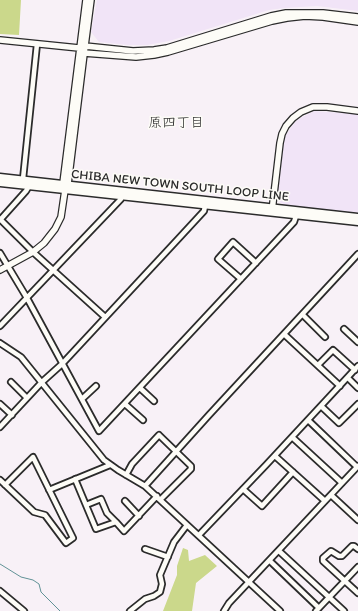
<!DOCTYPE html>
<meta charset="utf-8">
<style>
body{margin:0}
canvas{display:block;background:#f8f1f7}
</style>
<canvas width="358" height="611"></canvas>
<script>
const ctx = document.querySelector('canvas').getContext('2d');
ctx.lineJoin = 'round';
function fill(path, color) {
  ctx.fillStyle = color;
  ctx.fill(path, 'evenodd');
}
function toPath(rows) {
  const path = new Path2D();
  for (const r of rows) {
    path.moveTo(r[0], r[1]);
    for (let i = 2; i < r.length; i += 2) path.lineTo(r[i], r[i + 1]);
  }
  return path;
}
function stroke(path, color, width, dash) {
  ctx.strokeStyle = color;
  ctx.lineWidth = width;
  ctx.lineCap = dash ? 'butt' : 'round';
  ctx.setLineDash(dash || []);
  ctx.stroke(path);
}
function write(font, color, halo, rows, align = 'center') {
  ctx.font = font + ' Itim,"Klee One",sans-serif';
  ctx.lineWidth = 3;
  ctx.setLineDash([]);
  ctx.textBaseline = 'middle';
  ctx.strokeStyle = halo;
  ctx.fillStyle = color;
  for (const [text, x, y, turn = 0] of rows) {
    ctx.save();
    ctx.translate(x, y);
    ctx.rotate((+turn || 0) * Math.PI / 180);
    ctx.textAlign = isNaN(turn) ? turn : align;
    if (halo) ctx.strokeText(text, 0, 0);
    ctx.fillText(text, 0, 0);
    ctx.restore();
  }
}
fill(toPath([
 [97,0,358,0,358,11,317,6,284,8,269,10,169,41,147,45,128,45,99,42,91,32],
 [314,111,358,114,358,213,286,205,281,203,278,200,277,195,284,138,292,126,297,120]
]), '#f1e4f7');
fill(toPath([
 [0,0,21,0,19,35,0,34],
 [183,548,188,550,189,561,205,555,217,566,196,583,192,611,163,611,177,575,177,566]
]), '#cbd88b');
stroke(toPath([
 [0,564,21,577,33,580,39,584,41,592,60,611]
]), '#619296', 1);
const minor = toPath([
 [23,179,37,44],
 [0,219,33,252,105,317],
 [0,220,26,191,29,186],
 [0,253,27,298,99,431,294,222,296,216],
 [241,279,218,259,233,242,256,263],
 [303,315,325,337],
 [0,326,121,199,121,196],
 [344,329,358,342],
 [285,335,340,386],
 [0,343,21,357,104,460,118,470,145,486,280,611],
 [318,365,333,350,355,370],
 [348,378,358,388],
 [11,382,27,398],
 [140,388,154,401],
 [82,399,96,386],
 [0,404,12,415],
 [125,404,143,420],
 [321,406,339,423,358,404],
 [308,420,357,467],
 [0,427,42,382,62,364,180,237,204,211,205,206],
 [292,437,342,483],
 [275,456,325,501],
 [126,475,132,464,159,435,191,466,191,469,161,499],
 [75,479,96,529,116,522,107,513,101,499,86,505],
 [0,480,34,512,45,515,66,543,73,538,33,457,5,485],
 [145,486,209,415,358,254],
 [243,489,262,506,293,472],
 [49,490,110,465],
 [331,495,358,520],
 [125,501,139,516],
 [116,522,124,531,157,496],
 [199,535,266,465,358,366],
 [145,549,168,557],
 [358,549,354,546,352,546,342,556,339,556,331,551,323,558,323,561,358,593],
 [279,551,344,611],
 [270,561,319,608],
 [0,591,24,611],
 [130,611,145,599,154,596,160,592,162,584,160,575,174,542,187,525],
 [224,611,229,603,358,466],
 [316,611,358,567]
]);
const tertiary = toPath([
 [0,40,79,48,85,46,133,51,154,50,167,48,271,16,286,13,323,13,358,17],
 [82,51,84,53,136,57,154,55,168,52,272,21,287,18,305,16,323,17,358,22],
 [64,188,63,183,86,0],
 [272,211,280,143,282,134,286,126,293,118,301,112,313,107,327,107,358,111],
 [0,270,33,252,44,243,55,229,61,217,65,190,68,184,85,46,91,0]
]);
const secondary = toPath([
 [0,177,358,217],
 [0,183,358,222]
]);
stroke(minor, '#2b2b2b', 8);
stroke(tertiary, '#2b2b2b', 8);
stroke(secondary, '#2b2b2b', 9);
stroke(minor, '#fdfcf7', 4.5);
stroke(tertiary, '#fdfcf7', 5.5);
stroke(secondary, '#fdfcf7', 6);
write('13px', '#2b2b2b', '#fdfcf7', [
 ["CHIBA NEW TOWN SOUTH LOOP LINE",180,186,6]
]);
write('14px', '#2b2b2b', '#fdfcf7', [
 ["原四丁目",176,123]
]);
</script>
